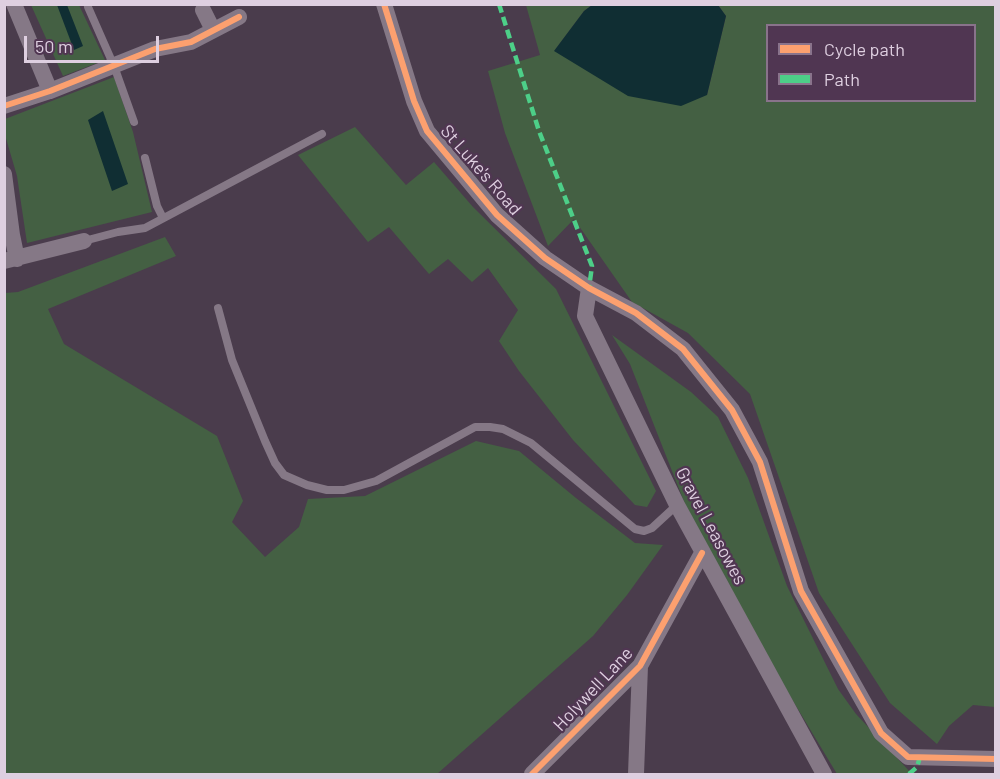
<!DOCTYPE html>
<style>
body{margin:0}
#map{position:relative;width:1000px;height:779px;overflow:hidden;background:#4a3c4c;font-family:Barlow,sans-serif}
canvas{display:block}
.frame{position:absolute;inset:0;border:6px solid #decfe0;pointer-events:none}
.legend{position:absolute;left:766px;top:24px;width:210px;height:78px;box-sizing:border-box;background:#503652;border:2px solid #89738b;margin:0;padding:8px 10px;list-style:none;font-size:18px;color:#decfe0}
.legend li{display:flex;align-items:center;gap:12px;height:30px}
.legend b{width:30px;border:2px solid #89738b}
.scale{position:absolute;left:24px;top:36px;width:135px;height:27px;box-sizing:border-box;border:3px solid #decfe0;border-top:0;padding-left:8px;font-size:18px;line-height:21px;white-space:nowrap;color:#decfe0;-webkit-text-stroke:4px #503652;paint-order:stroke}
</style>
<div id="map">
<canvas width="1000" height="779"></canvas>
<div class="frame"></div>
<ul class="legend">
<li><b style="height:8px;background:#fca06f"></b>Cycle path</li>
<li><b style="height:8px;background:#4dcf88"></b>Path</li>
</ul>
<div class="scale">50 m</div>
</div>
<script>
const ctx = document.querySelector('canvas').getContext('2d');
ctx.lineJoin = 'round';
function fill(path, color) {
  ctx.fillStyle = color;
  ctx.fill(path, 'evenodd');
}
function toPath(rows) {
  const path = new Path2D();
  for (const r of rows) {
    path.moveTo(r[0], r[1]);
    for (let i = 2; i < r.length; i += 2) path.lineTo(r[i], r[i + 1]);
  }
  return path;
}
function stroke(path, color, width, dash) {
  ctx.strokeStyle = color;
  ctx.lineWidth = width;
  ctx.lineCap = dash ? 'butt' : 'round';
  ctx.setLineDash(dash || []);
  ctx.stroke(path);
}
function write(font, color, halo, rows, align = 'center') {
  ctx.font = font + ' Barlow,sans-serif';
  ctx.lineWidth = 4.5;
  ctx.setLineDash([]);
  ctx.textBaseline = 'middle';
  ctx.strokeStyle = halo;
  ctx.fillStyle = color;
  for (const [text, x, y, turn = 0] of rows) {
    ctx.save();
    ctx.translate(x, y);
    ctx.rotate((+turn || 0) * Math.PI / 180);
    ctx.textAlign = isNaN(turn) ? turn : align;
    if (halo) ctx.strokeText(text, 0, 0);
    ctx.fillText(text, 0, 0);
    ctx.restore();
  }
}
fill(toPath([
 [31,5,79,5,105,60,63,76],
 [526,5,592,5,584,11,555,50,707,95,726,16,718,5,995,5,995,707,973,705,949,726,937,744,890,703,819,593,750,394,688,333,632,302,574,219,548,246,505,133,488,71,540,55],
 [768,26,974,26,974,100,768,100],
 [114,77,133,132,152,212,27,243,17,176,5,135,5,119],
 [355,127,406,185,434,162,473,207,556,289,656,491,647,507,635,505,573,440,519,371,499,341,518,310,488,268,472,282,448,259,429,274,389,227,368,242,298,155],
 [165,237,176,256,48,309,64,344,217,436,243,501,232,522,265,557,299,527,308,499,365,496,476,441,519,451,576,498,635,543,663,545,627,595,593,636,437,774,5,774,5,293,18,292],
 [612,335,691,392,718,417,748,478,787,586,838,689,856,714,912,774,837,774,787,691,685,504,630,364]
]), '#446043');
fill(toPath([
 [57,5,67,5,83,46,74,50],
 [592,5,718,5,726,16,707,95,681,106,628,96,554,51,584,11],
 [103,111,128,184,112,191,88,120]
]), '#102e33');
stroke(toPath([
 [88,7,114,66,134,122],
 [145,158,157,206,163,218],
 [84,241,118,232,145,228,322,134],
 [218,308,232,360,265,441,275,463,284,475,307,485,327,490,344,490,376,481,475,427,490,427,503,429,531,443,635,529,644,531,652,528,677,505]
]), '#857886', 8);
stroke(toPath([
 [14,4,50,91],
 [384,4,414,101,427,131,497,215,545,258,589,288,636,313,683,349,732,410,760,462,801,591,881,733,908,757,996,759],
 [203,10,213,30],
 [4,106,50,91,155,49,191,42,239,17],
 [4,174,12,235,17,259],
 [4,261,84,241],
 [589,288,585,316,677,505,824,774],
 [532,774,640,666,702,553],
 [636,774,640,666]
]), '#857886', 16);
stroke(toPath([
 [499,4,539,131,592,266,589,288],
 [909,774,917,767,920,757]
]), '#4dcf88', 4.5, [9, 4.5]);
stroke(toPath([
 [384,4,414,101,427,131,497,215,545,258,589,288,636,313,683,349,732,410,760,462,801,591,881,733,908,757,996,759],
 [4,106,50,91,155,49,191,42,239,17],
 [532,774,640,666,702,553]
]), '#fca06f', 6);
write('18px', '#decfe0', '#503652', [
 ["St Luke's Road",481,170,49],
 ["Gravel Leasowes",711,526,62],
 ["Holywell Lane",593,689,-47]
]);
</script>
